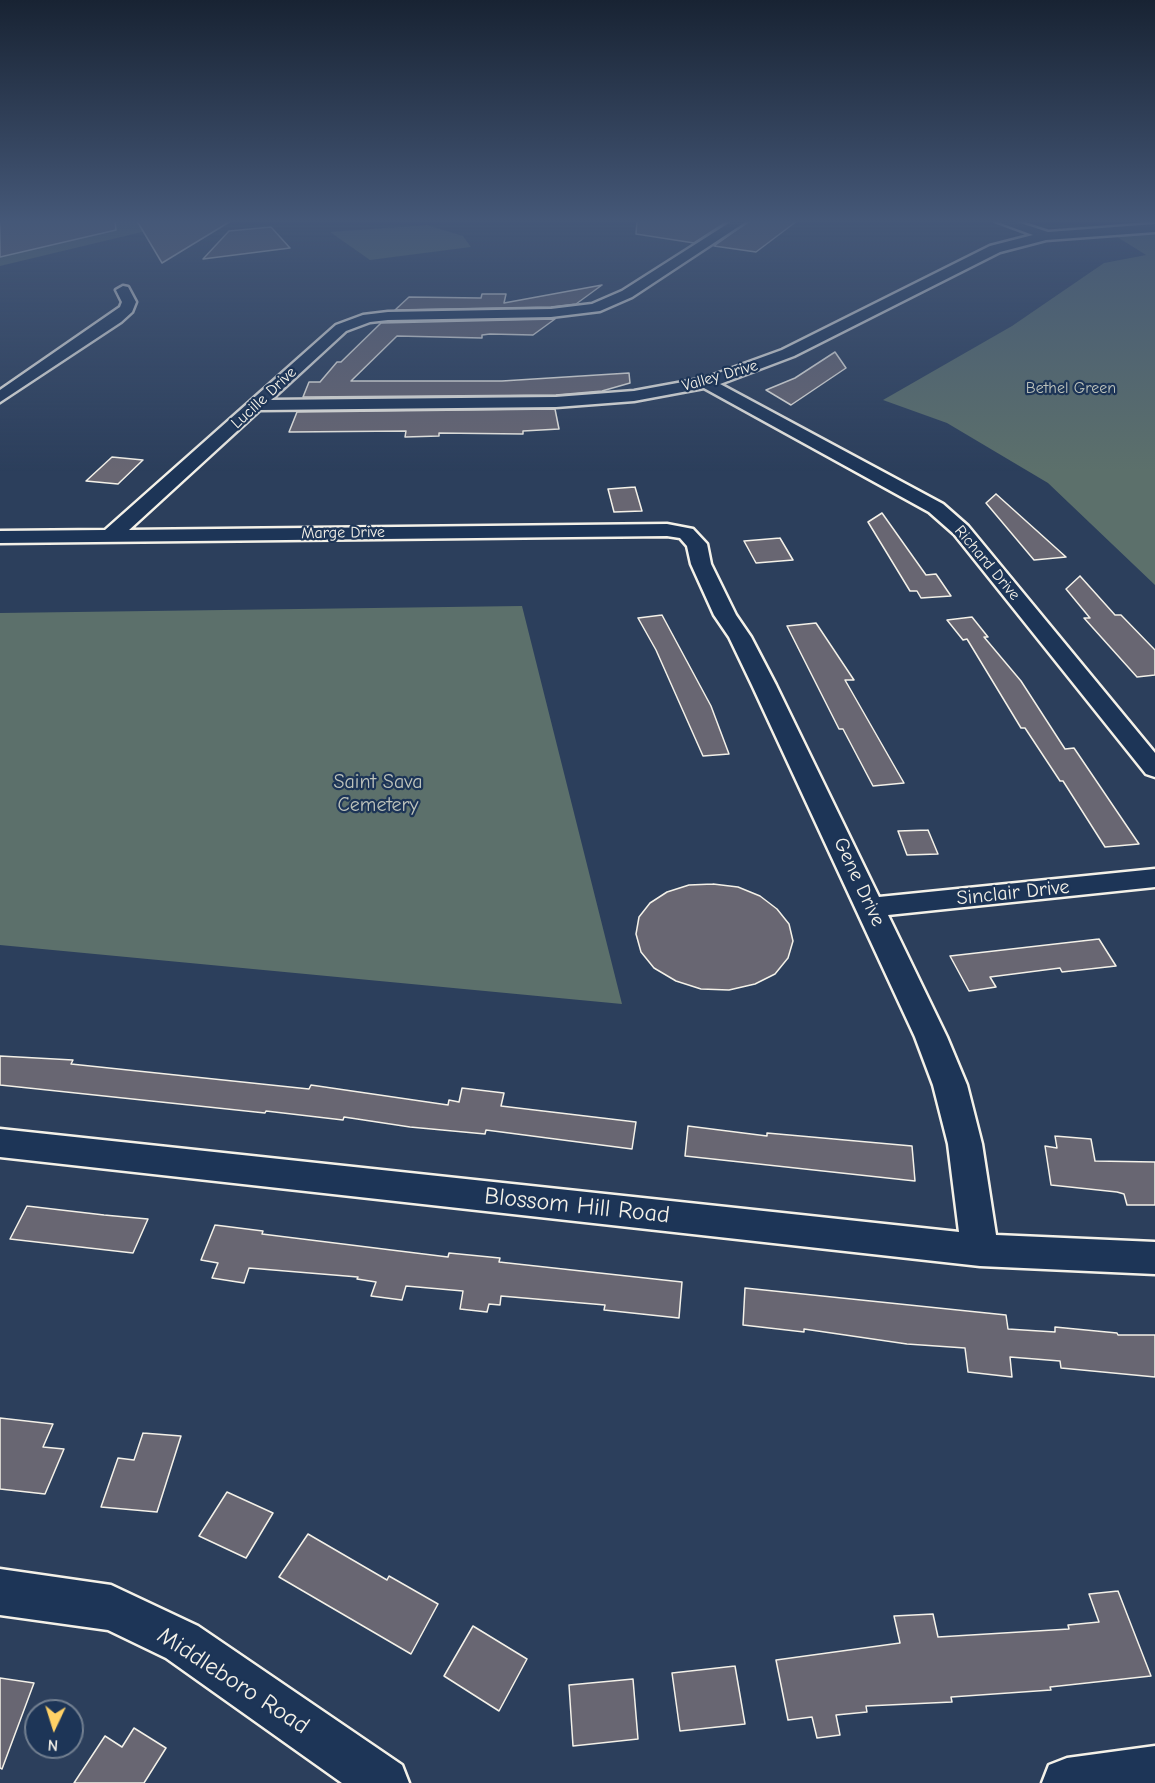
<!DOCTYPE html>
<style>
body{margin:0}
#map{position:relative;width:1155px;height:1783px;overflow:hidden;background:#2c3f5c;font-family:"Comic Neue",sans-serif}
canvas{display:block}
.north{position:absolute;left:24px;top:1699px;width:60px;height:60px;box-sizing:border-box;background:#1d3557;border:2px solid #738091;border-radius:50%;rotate:184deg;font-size:16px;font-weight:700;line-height:24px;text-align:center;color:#f4f1e8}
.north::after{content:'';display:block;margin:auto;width:21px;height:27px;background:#ffd166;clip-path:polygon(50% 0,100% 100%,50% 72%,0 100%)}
</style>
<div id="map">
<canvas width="1155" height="1783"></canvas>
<div class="north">N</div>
</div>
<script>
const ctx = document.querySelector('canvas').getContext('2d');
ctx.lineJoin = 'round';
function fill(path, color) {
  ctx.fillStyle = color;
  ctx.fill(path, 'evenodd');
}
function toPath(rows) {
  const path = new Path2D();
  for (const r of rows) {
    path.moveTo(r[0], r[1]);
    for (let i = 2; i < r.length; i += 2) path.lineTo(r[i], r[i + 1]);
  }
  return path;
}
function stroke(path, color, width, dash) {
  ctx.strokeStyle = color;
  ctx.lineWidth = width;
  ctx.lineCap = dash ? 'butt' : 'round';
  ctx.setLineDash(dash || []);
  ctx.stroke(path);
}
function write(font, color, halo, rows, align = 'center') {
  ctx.font = font + ' "Comic Neue",sans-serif';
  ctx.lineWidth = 4.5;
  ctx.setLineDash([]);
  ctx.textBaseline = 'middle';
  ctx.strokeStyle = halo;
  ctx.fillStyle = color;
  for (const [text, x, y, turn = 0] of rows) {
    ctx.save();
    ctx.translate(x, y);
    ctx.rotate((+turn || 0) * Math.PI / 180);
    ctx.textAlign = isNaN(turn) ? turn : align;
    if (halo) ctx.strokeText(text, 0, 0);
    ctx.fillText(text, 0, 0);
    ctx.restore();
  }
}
fill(toPath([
 [0,221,188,221,0,266],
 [427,225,463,236,471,247,370,260,330,232],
 [1155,234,1155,585,1048,483,947,423,883,400,1012,326,1104,263,1146,255,1114,235],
 [522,606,622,1004,0,945,0,613]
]), '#5c706b');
const building = toPath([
 [0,221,115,221,116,230,0,257,0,221],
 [137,221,231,221,162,263,137,221],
 [637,221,728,221,694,243,636,234,637,221],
 [749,221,797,221,756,252,714,246,749,221],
 [271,227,290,248,203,259,229,231,271,227],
 [602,285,576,304,551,307,395,310,409,297,481,298,482,294,506,294,504,303,602,285],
 [555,319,533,335,490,334,482,335,482,338,397,336,351,381,502,381,629,373,630,383,602,391,556,395,303,397,309,382,320,382,337,362,341,362,381,323,555,319],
 [835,352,846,368,791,405,766,390,795,378,835,352],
 [555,409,559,429,523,431,523,434,439,433,439,436,405,437,406,431,289,432,297,412,555,409],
 [112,457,143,460,118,484,86,481,112,457],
 [635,487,642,511,614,512,608,489,635,487],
 [996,494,1066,557,1034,560,986,503,996,494],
 [882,513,926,575,936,574,951,596,921,598,917,591,910,591,868,522,882,513],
 [780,538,793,560,756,563,744,541,780,538],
 [1080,576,1115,615,1121,615,1155,650,1155,675,1137,677,1084,618,1090,618,1066,589,1080,576],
 [662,615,711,706,729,754,703,756,656,650,638,618,662,615],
 [972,617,988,637,984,637,1021,681,1065,749,1074,748,1139,844,1105,847,1063,781,1060,781,1025,728,1021,728,967,639,963,640,947,620,972,617],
 [816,623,854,680,845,680,904,783,873,786,843,729,839,729,787,626,816,623],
 [928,830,938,854,907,855,898,831,928,830],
 [713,884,738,887,760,896,777,909,789,924,793,941,788,958,775,974,755,984,729,990,701,989,676,981,654,968,641,952,636,934,639,917,650,903,667,892,689,885,713,884],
 [1099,939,1116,966,1062,972,1060,968,990,977,996,987,969,991,950,956,1099,939],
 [0,1056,73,1060,71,1064,309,1089,311,1085,448,1105,449,1100,459,1102,462,1088,504,1093,501,1106,636,1122,632,1149,486,1130,485,1134,410,1127,344,1117,343,1120,266,1111,265,1113,0,1085,0,1056],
 [688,1126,767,1136,767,1133,912,1146,915,1181,685,1156,688,1126],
 [1055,1136,1091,1139,1095,1161,1155,1162,1155,1205,1127,1205,1124,1194,1117,1192,1051,1185,1045,1146,1057,1148,1055,1136],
 [27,1206,104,1215,148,1219,133,1253,10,1239,27,1206],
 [215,1225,263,1231,262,1234,448,1257,449,1253,500,1258,499,1262,682,1282,679,1318,604,1310,605,1305,501,1296,500,1305,489,1304,487,1312,460,1309,463,1291,406,1286,402,1300,371,1296,376,1282,357,1279,358,1277,249,1268,244,1283,212,1278,218,1263,201,1260,215,1225],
 [745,1288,1006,1315,1008,1329,1055,1332,1055,1327,1117,1333,1118,1335,1155,1335,1155,1377,1061,1368,1060,1361,1010,1357,1012,1377,968,1372,965,1348,907,1344,804,1329,804,1332,743,1325,745,1288],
 [0,1418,53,1424,43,1447,64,1449,45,1494,0,1489,0,1418],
 [143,1433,181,1436,157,1512,101,1507,118,1458,134,1460,143,1433],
 [227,1492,273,1513,246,1558,199,1536,227,1492],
 [308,1534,387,1580,389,1576,438,1604,411,1654,279,1577,308,1534],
 [1118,1591,1151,1676,1050,1687,1051,1690,951,1697,952,1702,866,1706,867,1712,836,1715,840,1735,817,1738,812,1717,788,1720,776,1660,900,1643,894,1616,933,1614,938,1637,1069,1629,1068,1625,1099,1622,1089,1594,1118,1591],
 [473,1626,527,1659,499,1711,444,1676,473,1626],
 [735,1666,745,1724,680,1731,672,1673,735,1666],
 [0,1678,34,1683,2,1769,0,1768,0,1678],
 [633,1679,638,1739,573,1746,569,1685,633,1679],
 [134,1728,166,1748,144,1783,74,1783,105,1736,122,1747,134,1728]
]);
fill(building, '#686672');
stroke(building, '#f4f1e8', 1.5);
const street = toPath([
 [732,221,747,221,632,297,600,311,551,317,388,320,370,322,346,331,271,400,556,397,634,391,705,378,782,350,990,246,1033,235,995,221,1014,221,1048,232,1155,224,1155,232,1046,240,1000,252,794,356,720,384,943,504,968,526,1155,753,1155,777,1146,774,954,534,929,512,704,388,634,401,556,407,260,410,129,530,667,524,693,529,707,544,711,564,736,615,751,637,776,685,879,897,1155,869,1155,887,888,915,947,1037,967,1085,982,1144,996,1235,1155,1242,1155,1274,980,1266,0,1157,0,1129,959,1232,948,1144,933,1085,915,1037,752,685,729,637,714,615,691,564,687,546,680,538,667,536,0,543,0,531,105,530,336,325,363,315,388,312,551,309,592,304,622,291,732,221],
 [123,286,128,287,136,302,132,312,121,322,0,402,0,390,120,307,122,302,116,290,123,286],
 [0,1569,111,1585,198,1626,402,1765,409,1783,342,1783,166,1658,108,1630,0,1615,0,1569],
 [1155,1746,1155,1783,1042,1783,1049,1765,1067,1758,1155,1746]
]);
stroke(street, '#f4f1e8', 5);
fill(street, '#1d3557');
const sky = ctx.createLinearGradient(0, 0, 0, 471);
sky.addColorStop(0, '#182333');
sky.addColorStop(0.47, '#455878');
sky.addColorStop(1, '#45587800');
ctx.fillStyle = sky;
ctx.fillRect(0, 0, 1155, 471);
write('16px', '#f4f1e8', '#1d3557', [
 ["Valley Drive",720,376,-16],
 ["Lucille Drive",264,398,-43],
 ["Marge Drive",343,533,-1],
 ["Richard Drive",987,563,50]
]);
write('16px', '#bfc4bc', '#1d3557', [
 ["Bethel Green",1071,388]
]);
write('20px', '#bfc4bc', '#1d3557', [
 ["Saint Sava",378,782],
 ["Cemetery",378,805]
]);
write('20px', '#f4f1e8', '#1d3557', [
 ["Gene Drive",859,882,65],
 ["Sinclair Drive",1013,893,-6]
]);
write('24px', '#f4f1e8', '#1d3557', [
 ["Blossom Hill Road",577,1206,6],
 ["Middleboro Road",233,1681,33]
]);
</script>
